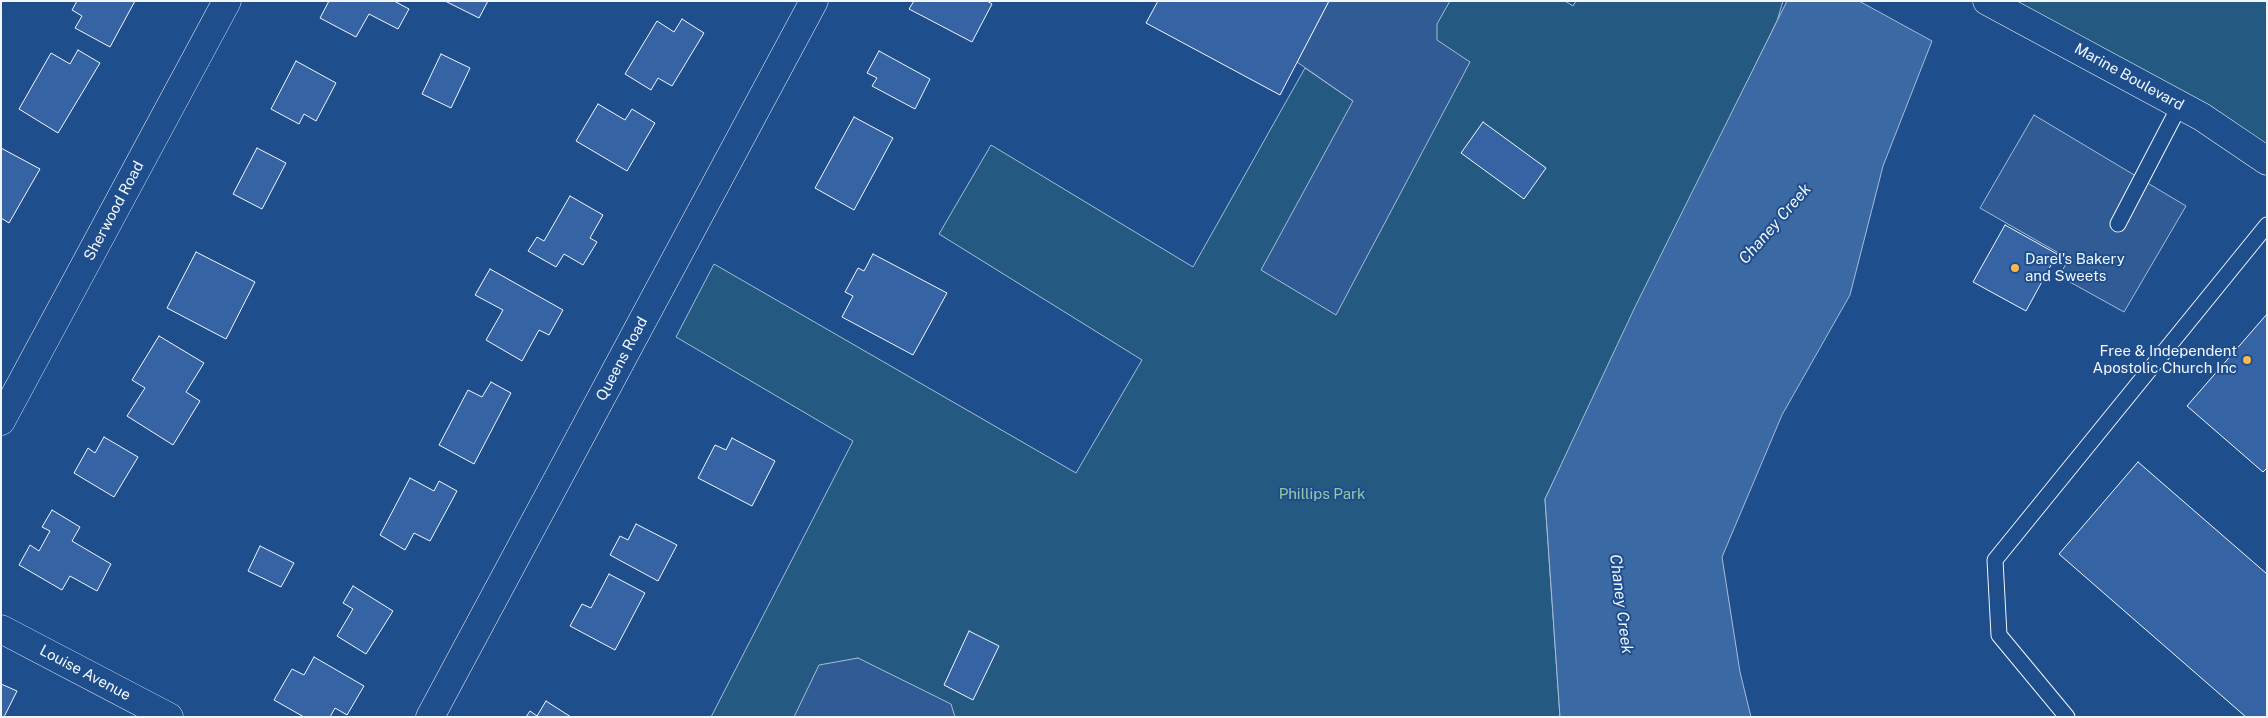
<!DOCTYPE html>
<style>
body{margin:0}
#map{position:relative;width:2268px;height:718px;overflow:hidden;background:#1f4e8c;font-family:"Public Sans",sans-serif}
canvas{display:block}
.frame{position:absolute;inset:0;border:2px solid #f2f6ff;pointer-events:none}
</style>
<div id="map">
<canvas width="2268" height="718"></canvas>
<div class="frame"></div>
</div>
<script>
const ctx = document.querySelector('canvas').getContext('2d');
ctx.lineJoin = 'round';
function fill(path, color) {
  ctx.fillStyle = color;
  ctx.fill(path, 'evenodd');
}
function toPath(rows) {
  const path = new Path2D();
  for (const r of rows) {
    path.moveTo(r[0], r[1]);
    for (let i = 2; i < r.length; i += 2) path.lineTo(r[i], r[i + 1]);
  }
  return path;
}
function stroke(path, color, width, dash) {
  ctx.strokeStyle = color;
  ctx.lineWidth = width;
  ctx.lineCap = dash ? 'butt' : 'round';
  ctx.setLineDash(dash || []);
  ctx.stroke(path);
}
function write(font, color, halo, rows, align = 'center') {
  ctx.font = font + ' "Public Sans",sans-serif';
  ctx.lineWidth = 4;
  ctx.setLineDash([]);
  ctx.textBaseline = 'middle';
  ctx.strokeStyle = halo;
  ctx.fillStyle = color;
  for (const [text, x, y, turn = 0] of rows) {
    ctx.save();
    ctx.translate(x, y);
    ctx.rotate((+turn || 0) * Math.PI / 180);
    ctx.textAlign = isNaN(turn) ? turn : align;
    if (halo) ctx.strokeText(text, 0, 0);
    ctx.fillText(text, 0, 0);
    ctx.restore();
  }
}
const green = toPath([
 [1413,1,1565,1,1573,6,1576,1,1783,1,1777,21,1545,499,1560,717,711,717,853,441,676,337,714,264,1076,473,1142,360,939,234,991,145,1193,267,1305,68,1353,101,1413,1],
 [1987,1,2267,1,2267,161,1987,1]
]);
fill(green, '#245a82');
stroke(green, '#a8bbd7', 1);
const parking = toPath([
 [1329,1,1450,1,1437,24,1437,40,1470,62,1336,315,1261,270,1353,101,1297,62,1329,1],
 [2034,115,2186,206,2124,312,2059,276,2069,259,1980,208,2034,115],
 [858,658,951,704,955,717,794,717,819,665,858,658]
]);
fill(parking, '#305b95');
stroke(parking, '#a8bbd7', 1);
const water = toPath([
 [1787,1,1859,1,1932,41,1883,166,1850,295,1782,415,1722,557,1740,672,1751,717,1560,717,1545,499,1634,309,1787,1]
]);
fill(water, '#3b69a3');
stroke(water, '#a8bbd7', 1);
const building = toPath([
 [77,1,135,1,110,47,75,28,82,16,72,10,77,1],
 [329,1,394,1,409,9,398,29,369,14,356,37,320,18,329,1],
 [445,1,488,1,479,18,445,1],
 [914,1,987,1,992,4,972,42,909,9,914,1],
 [1158,1,1329,1,1280,95,1146,23,1158,1],
 [682,19,704,33,672,86,658,78,651,90,625,74,657,21,674,32,682,19],
 [78,50,100,63,58,133,19,109,51,53,70,64,78,50],
 [879,51,930,79,915,109,872,86,877,78,867,73,879,51],
 [441,54,470,68,451,108,422,94,441,54],
 [296,61,336,83,316,121,304,114,299,124,271,109,296,61],
 [598,104,625,120,632,109,655,123,627,171,576,141,598,104],
 [854,117,893,138,854,210,815,188,854,117],
 [1483,122,1546,168,1524,199,1461,153,1483,122],
 [1,148,40,169,9,223,1,218,1,148],
 [257,148,286,163,262,209,233,194,257,148],
 [570,196,603,215,590,238,597,242,583,265,564,254,556,267,528,251,537,237,544,241,570,196],
 [2005,225,2057,254,2026,311,1973,282,2005,225],
 [196,252,255,282,226,339,167,308,196,252],
 [873,254,947,293,913,355,842,317,853,296,845,292,858,268,864,271,873,254],
 [490,269,563,310,549,335,539,330,522,361,486,340,503,310,475,295,490,269],
 [2267,314,2267,468,2263,472,2187,406,2267,314],
 [159,336,204,363,186,392,200,401,173,445,127,416,145,388,132,380,159,336],
 [491,382,511,393,474,464,439,445,468,390,482,397,491,382],
 [104,437,138,457,114,497,74,473,88,448,95,453,104,437],
 [732,438,775,461,752,506,698,478,715,445,726,450,732,438],
 [2138,462,2267,574,2267,717,2246,717,2059,554,2138,462],
 [410,478,434,491,439,481,457,491,430,541,414,533,405,550,380,535,410,478],
 [52,510,80,527,72,541,111,564,97,591,70,576,62,590,19,565,30,545,39,551,50,531,42,527,52,510],
 [636,524,677,545,658,581,610,555,620,536,628,540,636,524],
 [260,546,294,563,281,587,248,571,260,546],
 [609,574,645,593,615,650,570,626,582,604,591,608,609,574],
 [353,586,393,611,366,654,337,636,353,609,343,603,353,586],
 [969,631,999,646,973,700,944,685,969,631],
 [314,657,364,686,347,715,335,708,330,717,304,717,274,700,292,669,304,675,314,657],
 [1,684,17,691,4,717,1,717,1,684],
 [546,701,571,717,526,717,530,711,537,716,546,701]
]);
fill(building, '#3563a3');
stroke(building, '#f2f6ff', 1);
const service = toPath([
 [2118,224,2180,105],
 [2067,717,1999,635,1995,560,2267,225]
]);
const minor = toPath([
 [1,421,227,1],
 [1,629,169,717],
 [430,717,814,1]
]);
const primary = toPath([
 [1987,1,2202,117,2267,161]
]);
stroke(service, '#f2f6ff', 17);
stroke(minor, '#f2f6ff', 29);
stroke(primary, '#f2f6ff', 29);
stroke(service, '#1f4e8c', 15);
stroke(minor, '#1f4e8c', 28);
stroke(primary, '#1f4e8c', 28);
for (const [x, y, r, color] of [
 [2015,268,5,"#ffb74d"],
 [2247,360,5,"#ffb74d"]
]) {
  const dot = new Path2D();
  dot.arc(x, y, r, 0, 2 * Math.PI);
  ctx.fillStyle = color;
  ctx.fill(dot);
  stroke(dot, '#1f4e8c', 2);
}
write('15px', '#f2f6ff', '#1f4e8c', [
 ["Marine Boulevard",2129,77,29],
 ["Sherwood Road",114,211,-62],
 ["Queens Road",622,359,-62],
 ["Louise Avenue",85,673,28]
]);
write('15px', '#f2f6ff', '#1f4e8c', [
 ["Darel's Bakery",2025,259],
 ["and Sweets",2025,276],
 ["Free & Independent",2237,351,"right"],
 ["Apostolic Church Inc",2237,368,"right"]
], 'left');
write('15px', '#97c8a6', '#1f4e8c', [
 ["Phillips Park",1322,494]
]);
write('italic 16px', '#f2f6ff', '#1f4e8c', [
 ["Chaney Creek",1775,224,-49],
 ["Chaney Creek",1621,604,83]
]);
</script>
